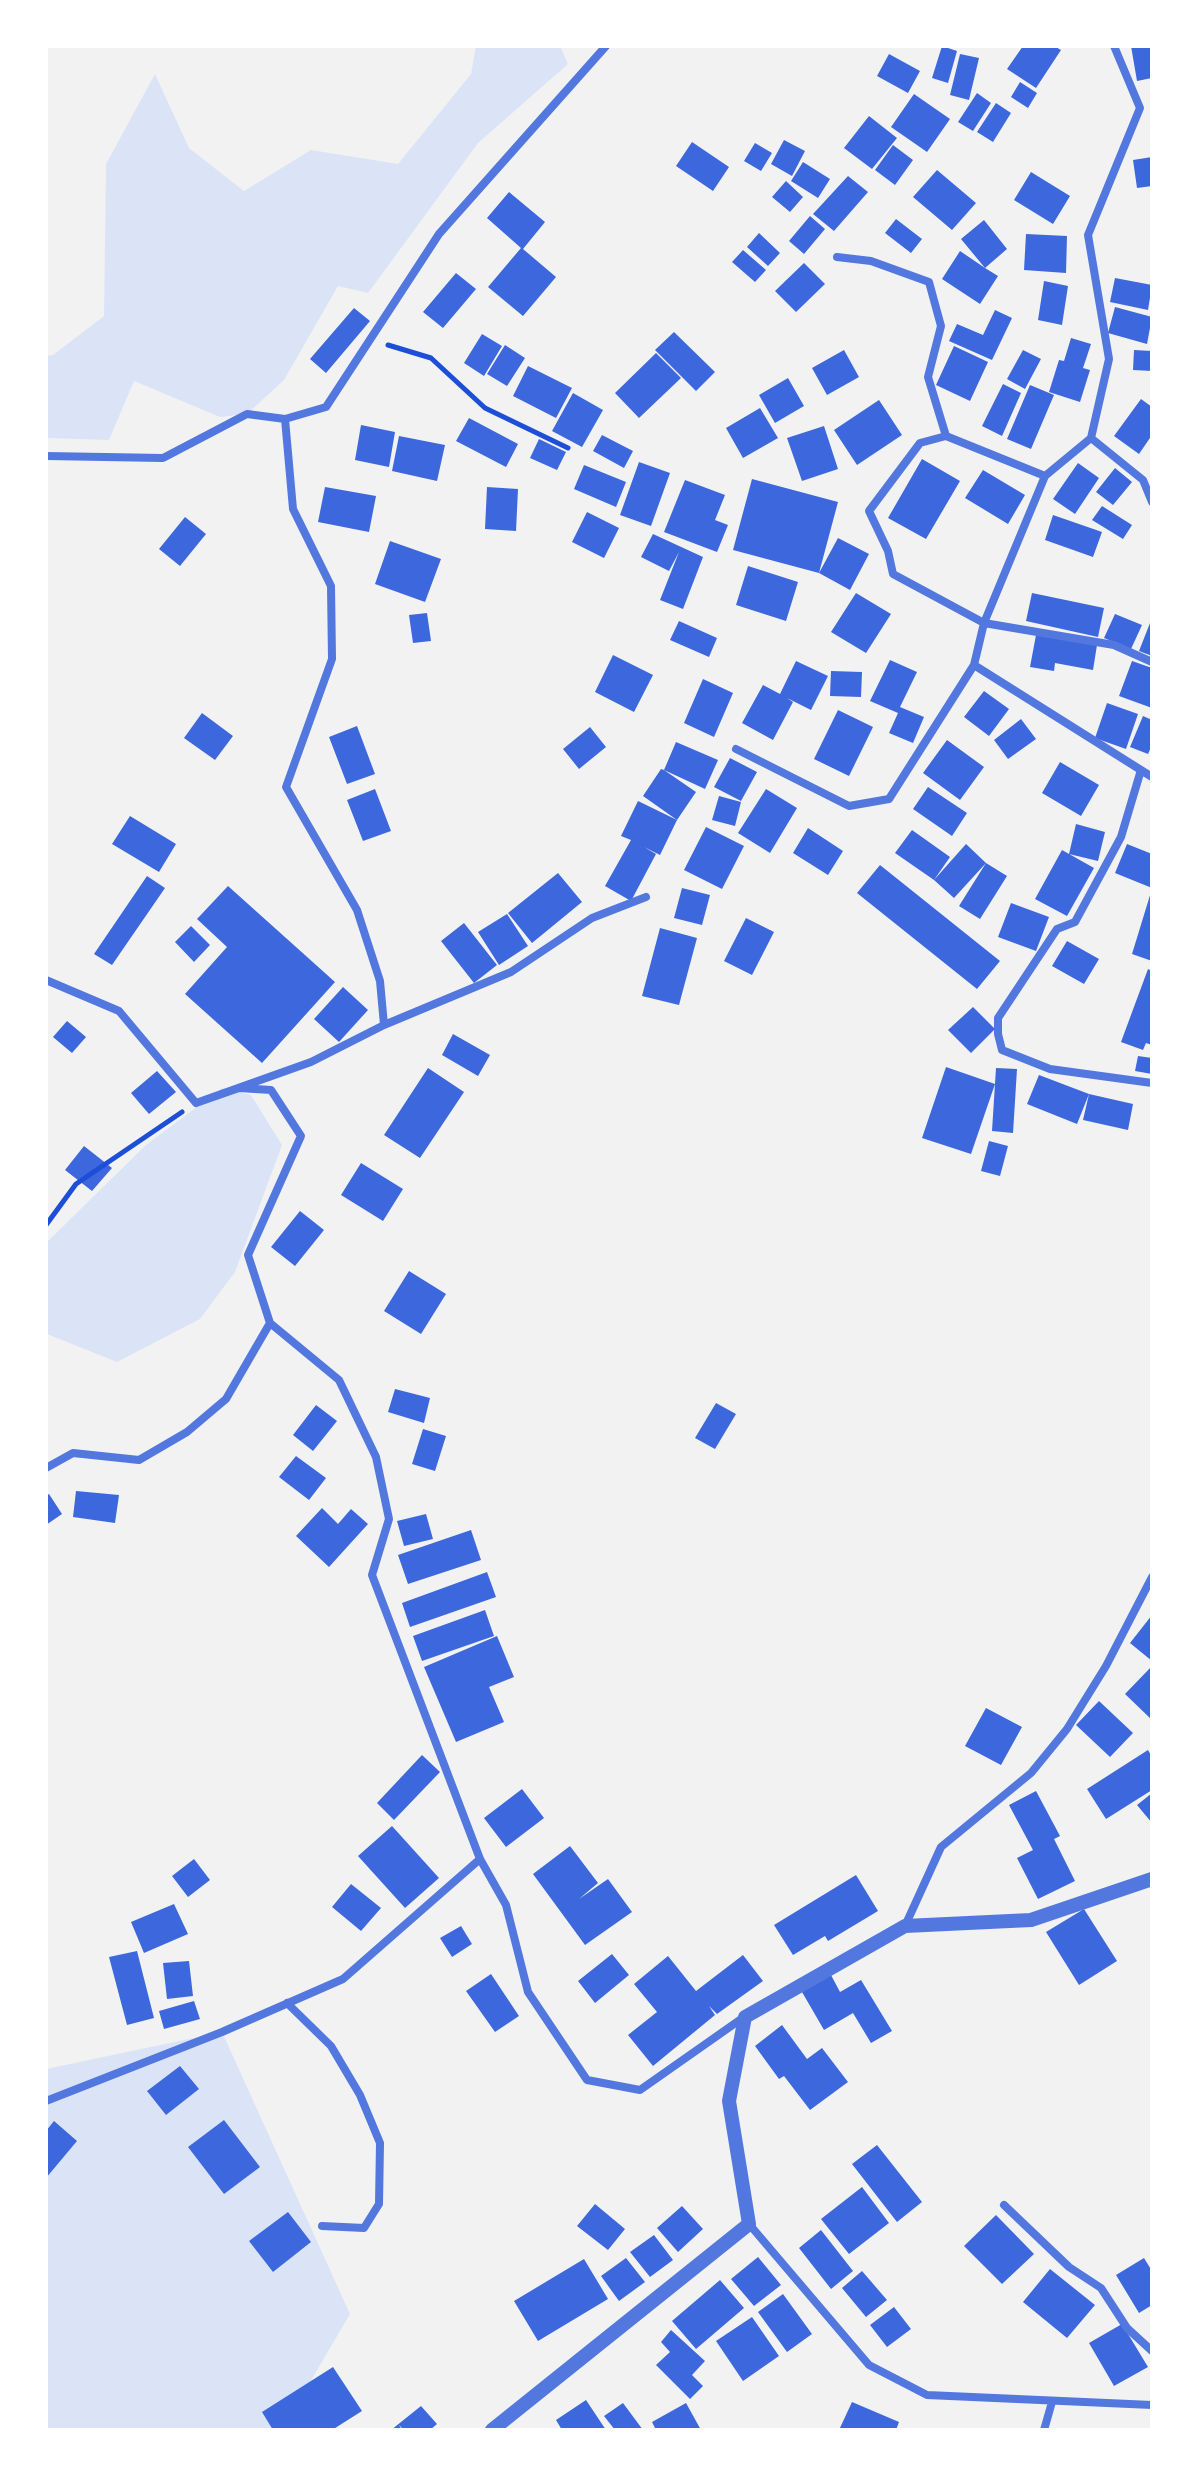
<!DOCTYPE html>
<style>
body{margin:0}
#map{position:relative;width:1198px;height:2476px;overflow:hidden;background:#f2f2f2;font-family:"Source Sans 3",sans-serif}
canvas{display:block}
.frame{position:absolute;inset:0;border:48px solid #fff;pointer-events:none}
</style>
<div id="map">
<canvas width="1198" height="2476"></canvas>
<div class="frame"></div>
</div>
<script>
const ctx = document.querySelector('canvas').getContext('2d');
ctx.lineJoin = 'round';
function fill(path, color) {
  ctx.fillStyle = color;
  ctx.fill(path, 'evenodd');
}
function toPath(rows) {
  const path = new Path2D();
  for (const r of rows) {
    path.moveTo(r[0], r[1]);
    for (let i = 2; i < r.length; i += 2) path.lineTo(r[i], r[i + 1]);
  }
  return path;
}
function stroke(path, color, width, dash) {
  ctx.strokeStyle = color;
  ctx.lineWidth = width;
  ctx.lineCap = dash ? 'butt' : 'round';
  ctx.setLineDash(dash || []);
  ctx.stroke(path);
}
fill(toPath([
 [476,46,560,46,568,64,478,143,368,293,338,286,284,380,247,414,220,417,134,381,109,440,46,438,46,356,53,355,104,316,106,164,155,74,189,148,244,191,311,150,398,164,471,74],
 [222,1088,251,1095,282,1145,235,1272,200,1319,117,1362,47,1334,47,1242,146,1145],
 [222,2032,350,2314,282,2430,46,2430,46,2069]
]), '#dbe4f7');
fill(toPath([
 [942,46,957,51,948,83,932,78],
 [1023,46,1054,46,1061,50,1036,88,1007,69],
 [1131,46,1152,46,1152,78,1137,81],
 [889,54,920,71,908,93,877,76],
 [960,54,979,58,969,100,950,95],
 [1020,82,1037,93,1028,108,1011,97],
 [977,93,991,103,973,131,958,122],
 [914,94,950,119,927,152,891,127],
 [996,103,1011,113,993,142,977,132],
 [869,116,897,138,872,169,844,148],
 [784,140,805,151,792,176,771,164],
 [692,142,729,167,713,191,676,166],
 [755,143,772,153,761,171,744,161],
 [893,145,913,160,895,185,875,170],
 [1152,157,1152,186,1137,188,1133,160],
 [803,162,830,179,818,198,791,181],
 [937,170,976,203,952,230,913,197],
 [1031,172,1070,196,1053,224,1014,200],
 [848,176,868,192,834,231,813,214],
 [786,181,803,197,790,212,772,197],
 [509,192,545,222,523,249,556,277,523,316,488,287,521,248,487,218],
 [810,216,825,229,804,254,789,241],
 [896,219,922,239,911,253,885,233],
 [984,220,1007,249,985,268,998,276,980,304,942,279,960,251,985,268,961,239],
 [759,233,780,253,768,266,747,247],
 [1026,234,1067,236,1066,273,1024,270],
 [743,250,766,270,755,282,732,262],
 [804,263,825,284,796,312,775,291],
 [456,273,476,289,443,328,423,312],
 [1115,278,1152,285,1148,310,1110,302],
 [1044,281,1068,286,1062,325,1038,320],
 [1115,307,1152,317,1147,344,1108,333],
 [354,308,370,321,326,373,310,359],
 [995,310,1012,318,992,360,949,341,957,324,983,335],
 [674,332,715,372,696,391,655,350],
 [482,334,502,346,484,376,464,363],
 [1071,338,1091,344,1083,368,1090,370,1080,402,1049,392,1059,360,1064,361],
 [505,345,525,358,507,386,487,374],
 [954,346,988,362,970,401,936,385],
 [844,350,859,377,827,395,812,368],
 [1023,350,1041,359,1025,389,1007,379],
 [1134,350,1152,351,1152,371,1133,370],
 [656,353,681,378,639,418,615,393],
 [528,366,572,388,556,418,513,396],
 [788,378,804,406,775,423,759,395],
 [1003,384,1021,393,1002,436,982,426],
 [1030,385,1054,395,1031,449,1007,439],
 [573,393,603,410,582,447,552,431],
 [1141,399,1152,407,1152,435,1139,454,1114,436],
 [879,400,902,435,857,465,834,430],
 [760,408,778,438,743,458,726,428],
 [469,418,518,444,506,467,456,441],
 [361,425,395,432,389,467,355,460],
 [824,426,838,469,802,481,787,438],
 [602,435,633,451,624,468,593,451],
 [399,436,445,445,437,481,392,471],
 [539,439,566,452,557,470,530,458],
 [922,459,960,481,926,539,888,518],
 [639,462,670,473,651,526,620,515],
 [1078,463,1099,478,1075,514,1053,499],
 [584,465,626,482,616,507,574,489],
 [1115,468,1132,482,1113,505,1096,492],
 [983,470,1025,495,1008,524,965,498],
 [752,479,838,502,819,573,733,550],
 [685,480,725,495,715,520,728,525,717,552,664,532],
 [325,487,376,496,369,532,318,522],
 [487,487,518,489,516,531,485,529],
 [1102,506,1132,525,1123,539,1092,520],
 [587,512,619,528,604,558,572,542],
 [1053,515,1102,532,1093,557,1045,540],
 [185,517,206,534,180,566,159,549],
 [653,534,703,557,683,609,660,600,679,552,669,571,641,557],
 [838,538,869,554,850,590,819,573],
 [390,541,441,559,425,602,375,584],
 [748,566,798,582,786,621,736,605],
 [856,593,891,614,866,653,831,632],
 [1032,593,1104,608,1098,637,1026,621],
 [427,613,431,641,413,643,409,615],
 [1115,614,1142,625,1131,649,1104,638],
 [1152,618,1152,656,1139,651],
 [679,621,717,638,709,657,670,640],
 [1036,635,1097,645,1093,670,1055,663,1054,671,1030,667],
 [613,655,653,675,634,712,595,692],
 [890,660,917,672,900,707,924,717,913,743,889,733,898,713,870,701],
 [796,661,828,676,811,710,787,698,793,702,773,740,742,723,763,685,780,694],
 [1132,661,1152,668,1152,708,1119,696],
 [831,671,862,672,861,697,830,696],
 [703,679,733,693,714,737,684,723],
 [984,691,1009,709,989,736,964,717],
 [1107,703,1138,714,1126,749,1095,738],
 [838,710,873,727,849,776,814,759],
 [202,713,233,736,215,760,184,738],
 [1143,716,1152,720,1152,745,1148,754,1130,747],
 [1021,719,1036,739,1008,759,994,740],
 [357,726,375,774,347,784,329,737],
 [590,727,606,747,579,769,563,749],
 [947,740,984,767,960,800,923,773],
 [676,742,718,760,705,789,664,770,696,792,677,820,643,796,661,769,664,770],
 [730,758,757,772,741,801,714,787],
 [1060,762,1099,785,1081,816,1042,793],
 [928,787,967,813,952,836,913,809],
 [375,789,391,831,363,841,347,800],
 [766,789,797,808,770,853,738,833],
 [719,796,741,802,735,826,712,820],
 [638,801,677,820,660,855,644,847,656,854,631,901,605,886,631,840,621,836],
 [130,816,176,844,159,872,112,844],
 [1076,824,1105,832,1098,861,1069,854],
 [706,827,744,846,722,889,684,870],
 [808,828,843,851,828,875,793,853],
 [912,830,950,857,934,880,895,853],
 [966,844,986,863,954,898,934,880],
 [1127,844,1152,854,1152,888,1115,873],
 [1062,850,1094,868,1067,916,1035,899],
 [986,863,1007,876,980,919,959,906],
 [880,865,1000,961,977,989,857,893],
 [558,873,582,902,532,943,508,913],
 [147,876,165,888,112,965,94,954],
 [228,886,335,982,262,1063,185,994,227,947,197,919],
 [682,888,710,895,702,925,674,918],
 [1151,892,1152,893,1152,961,1132,954],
 [1011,903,1049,917,1036,951,998,937],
 [507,914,528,946,499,965,478,932],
 [746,918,774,932,752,975,724,961],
 [464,923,497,965,474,983,441,941],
 [191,926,210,945,194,962,175,942],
 [660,928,697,938,679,1005,642,996],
 [1067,941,1099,959,1084,984,1052,966],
 [1148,969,1152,971,1152,1045,1146,1043,1143,1050,1121,1042],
 [343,987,368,1010,339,1042,314,1019],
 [973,1007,995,1029,971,1053,948,1030],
 [67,1021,86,1037,72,1053,53,1037],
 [453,1034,490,1055,478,1076,442,1055],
 [1138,1056,1152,1058,1152,1074,1135,1071],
 [946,1067,995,1084,971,1154,922,1138],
 [428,1068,464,1092,420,1158,384,1135],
 [996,1068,1017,1069,1013,1133,992,1131],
 [157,1071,176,1092,149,1114,131,1093],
 [1039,1075,1089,1094,1133,1104,1128,1130,1083,1120,1089,1094,1077,1124,1027,1104],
 [989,1141,1008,1146,1000,1176,981,1171],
 [84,1146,112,1168,92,1191,65,1170],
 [361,1163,403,1189,383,1221,341,1195],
 [300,1211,324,1230,295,1266,271,1247],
 [409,1271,446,1294,421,1334,384,1311],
 [395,1389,430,1398,424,1423,388,1412],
 [716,1403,736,1414,715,1449,695,1438],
 [316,1405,337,1421,313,1451,293,1435],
 [423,1429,446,1436,435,1471,412,1464],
 [296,1456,326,1478,309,1500,279,1477],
 [76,1491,119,1495,115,1523,73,1517],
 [49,1494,62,1514,46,1525,46,1496],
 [322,1508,338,1524,351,1509,368,1524,329,1567,296,1536],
 [426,1514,433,1539,404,1546,397,1521],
 [471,1530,481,1560,408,1584,398,1555],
 [487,1572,496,1597,410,1627,402,1603],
 [485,1610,494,1636,422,1661,413,1636],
 [1152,1615,1152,1661,1130,1643],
 [497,1636,514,1677,489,1687,504,1722,456,1742,424,1667],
 [1152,1666,1152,1720,1125,1694],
 [1099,1701,1133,1733,1110,1757,1076,1725],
 [986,1708,1022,1727,1001,1765,965,1746],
 [1148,1750,1152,1757,1152,1790,1106,1819,1087,1789],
 [422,1755,440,1772,394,1820,377,1803],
 [522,1789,544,1818,506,1847,484,1818],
 [1036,1791,1060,1836,1054,1839,1075,1881,1038,1899,1017,1858,1033,1850,1009,1805],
 [1152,1793,1152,1823,1137,1805],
 [392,1826,439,1878,405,1908,358,1856],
 [570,1846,598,1883,579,1899,608,1879,632,1912,585,1945,533,1874],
 [194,1859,210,1880,188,1897,172,1876],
 [856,1875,878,1911,828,1941,825,1936,793,1955,774,1925],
 [351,1884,381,1908,361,1931,332,1907],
 [174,1904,188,1934,144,1953,131,1922],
 [1084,1909,1117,1961,1079,1985,1046,1932],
 [461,1926,472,1944,452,1957,440,1938],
 [137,1951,154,2018,127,2025,109,1957],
 [612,1954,629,1975,595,2003,578,1981],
 [743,1955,763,1981,717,2014,709,2006,715,2015,653,2066,628,2035,657,2012,634,1984,668,1956,696,1991],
 [189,1961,193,1996,167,1999,163,1963],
 [491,1974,519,2016,495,2032,466,1991],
 [831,1975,840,1992,861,1980,892,2031,871,2043,853,2013,824,2030,802,1992],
 [194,2001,200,2019,164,2029,159,2011],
 [782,2025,807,2059,822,2048,848,2082,810,2110,784,2076,779,2079,755,2046],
 [180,2066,199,2089,166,2115,147,2091],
 [224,2120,260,2167,224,2194,188,2147],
 [54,2121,77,2141,46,2178,46,2131],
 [877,2145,922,2202,897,2222,852,2164],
 [862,2187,889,2223,849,2254,821,2219],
 [595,2204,625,2229,608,2250,577,2226],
 [682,2206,703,2229,678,2252,657,2228],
 [288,2212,311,2242,273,2272,249,2241],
 [996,2215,1034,2254,1002,2284,964,2246],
 [821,2230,853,2271,831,2289,799,2248],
 [654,2235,673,2260,650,2277,630,2252],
 [758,2257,781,2285,754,2306,731,2279],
 [626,2258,645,2282,619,2301,601,2276],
 [1144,2258,1152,2271,1152,2305,1139,2313,1116,2275],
 [584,2259,608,2299,538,2341,514,2301],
 [1050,2269,1095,2305,1067,2338,1023,2302],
 [862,2271,887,2300,866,2317,842,2288],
 [720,2280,744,2308,696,2349,672,2321],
 [783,2294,812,2334,787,2352,758,2312],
 [894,2307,911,2329,887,2347,870,2325],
 [752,2317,779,2356,743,2381,716,2341],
 [1122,2324,1148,2367,1114,2386,1089,2343],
 [671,2330,705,2361,692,2375,703,2386,690,2399,656,2365,670,2352,661,2342],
 [333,2367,362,2411,332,2430,273,2430,262,2412],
 [586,2400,606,2430,562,2430,556,2420],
 [852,2402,899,2422,896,2430,839,2430],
 [623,2403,643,2430,615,2430,604,2416],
 [686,2403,701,2430,656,2430,652,2422],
 [421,2406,437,2424,430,2430,404,2430,399,2425,402,2430,391,2430]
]), '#3d67dc');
stroke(toPath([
 [388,345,431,358,485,408,568,448],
 [46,1225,76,1184,182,1112]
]), '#1d4ed8', 5);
stroke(toPath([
 [1114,46,1140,108,1088,235,1109,359,1091,438,1045,476,984,623,974,665,1152,777],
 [837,257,871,261,929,282,941,326,928,377,946,436],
 [285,419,293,509,331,586,332,659,286,787,357,910,380,981,384,1025,311,1062,196,1103,239,1088,271,1090,301,1136,248,1255,270,1323,339,1380,376,1457,389,1519,372,1575,480,1859,506,1905,528,1992,587,2080,640,2090,744,2017],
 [1091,438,1143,480,1152,502],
 [46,456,163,458,247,414,285,419,326,407,439,234,606,46],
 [1045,476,946,436,920,443,869,511,888,551,893,574,984,623,1114,645,1152,662],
 [736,749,849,806,889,799,974,665],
 [1141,770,1121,837,1075,922,1057,929,998,1018,998,1034,1002,1050,1050,1069,1152,1083],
 [46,980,119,1011,196,1103],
 [384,1025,511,972,592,918,646,897],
 [46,1468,73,1453,139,1460,187,1432,226,1399,270,1323],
 [905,1926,941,1847,1031,1773,1067,1729,1106,1666,1152,1577],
 [287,2003,331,2046,360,2095,380,2143,379,2204,364,2228,322,2226],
 [46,2101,222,2032,343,1979,480,1859],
 [1004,2205,1069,2267,1101,2288,1127,2328,1152,2351],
 [749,2224,869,2365,927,2395,1152,2405],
 [1044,2430,1052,2402]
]), '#5277de', 8);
stroke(toPath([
 [492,2430,749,2224,729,2101,745,2017,905,1926,1031,1920,1152,1879]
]), '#5277de', 14);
</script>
